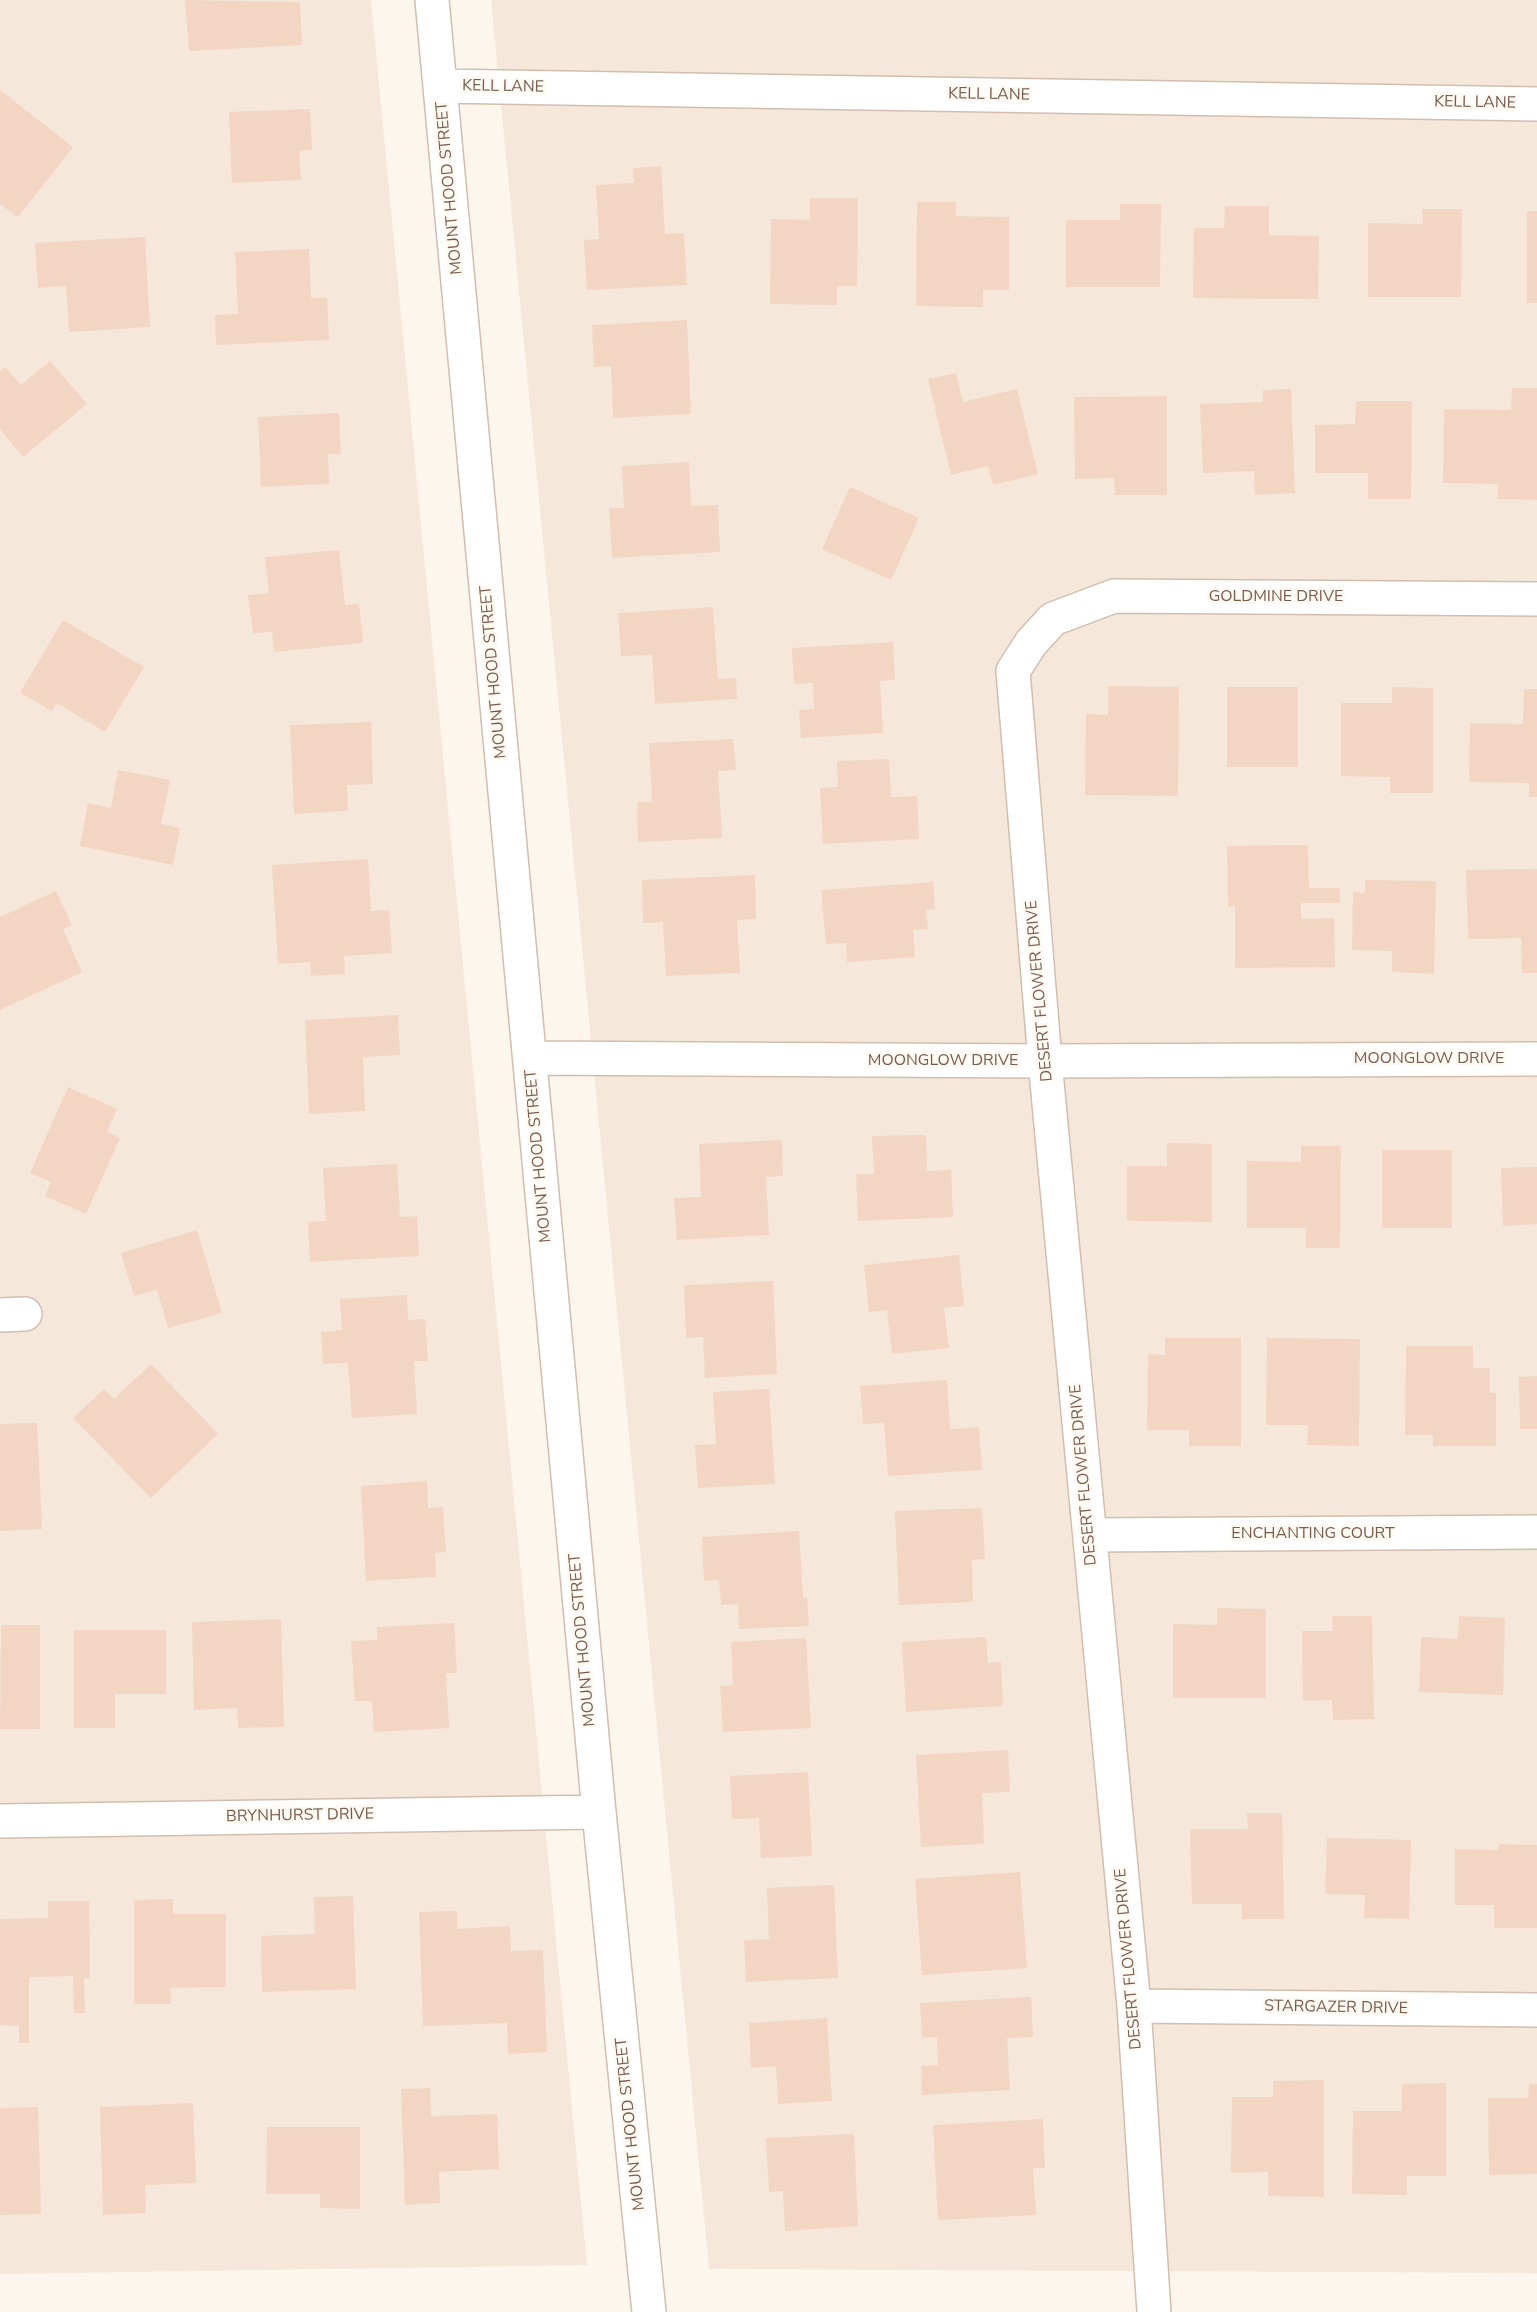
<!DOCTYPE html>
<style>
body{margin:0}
canvas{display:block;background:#fdf6ec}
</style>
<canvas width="1537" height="2312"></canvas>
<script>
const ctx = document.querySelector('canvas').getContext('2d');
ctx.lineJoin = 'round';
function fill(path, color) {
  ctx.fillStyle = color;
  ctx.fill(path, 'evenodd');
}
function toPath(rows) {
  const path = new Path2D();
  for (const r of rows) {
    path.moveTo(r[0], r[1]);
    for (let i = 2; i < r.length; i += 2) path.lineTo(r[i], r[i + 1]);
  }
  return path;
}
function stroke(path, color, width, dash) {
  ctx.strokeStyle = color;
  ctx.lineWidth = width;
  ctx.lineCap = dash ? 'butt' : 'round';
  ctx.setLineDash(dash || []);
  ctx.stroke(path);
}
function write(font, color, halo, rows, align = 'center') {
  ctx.font = font + ' "Nunito Sans",sans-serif';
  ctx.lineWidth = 6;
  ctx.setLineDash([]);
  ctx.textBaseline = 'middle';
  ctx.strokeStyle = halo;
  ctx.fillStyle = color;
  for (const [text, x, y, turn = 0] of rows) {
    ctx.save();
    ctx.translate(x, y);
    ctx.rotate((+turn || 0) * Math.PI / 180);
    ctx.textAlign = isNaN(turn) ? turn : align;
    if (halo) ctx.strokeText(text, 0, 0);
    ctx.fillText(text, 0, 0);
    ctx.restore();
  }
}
fill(toPath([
 [0,0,371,0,587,2265,0,2274],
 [491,0,1537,0,1537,2273,709,2269]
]), '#f5e8da');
fill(toPath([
 [185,0,300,2,302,45,189,51],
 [0,90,73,147,18,217,0,204],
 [310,109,312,150,299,151,301,180,232,183,229,112],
 [661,166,665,234,684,233,687,285,587,290,584,240,599,239,596,185,634,183,633,168],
 [810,198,858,198,857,286,837,286,837,305,770,304,771,219,810,220],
 [917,202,956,202,956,216,1009,217,1009,290,983,290,983,307,916,306],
 [1120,204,1161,204,1160,287,1066,287,1066,220,1120,220],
 [1225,206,1269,206,1269,235,1319,236,1318,299,1193,298,1194,228,1224,228],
 [1422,209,1462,209,1461,297,1368,297,1368,223,1423,224],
 [1527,211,1537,211,1537,303,1527,303],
 [145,237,150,327,69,332,66,286,38,288,35,243],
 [309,249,311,298,327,298,329,340,216,345,215,315,238,314,235,252],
 [687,320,691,414,613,418,611,366,594,367,592,325],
 [50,361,87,404,23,457,0,429,0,371,5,367,21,385],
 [956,373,963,402,1017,389,1038,474,993,485,988,466,951,475,928,379],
 [1512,388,1537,388,1537,500,1498,499,1498,484,1443,483,1444,409,1511,410],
 [1291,389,1295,493,1255,495,1254,471,1203,473,1200,404,1263,402,1263,390],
 [1167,396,1167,495,1115,495,1114,478,1075,479,1074,397],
 [1356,401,1412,401,1411,499,1368,499,1368,473,1315,473,1315,425,1355,424],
 [339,413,341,454,328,454,329,484,261,487,258,417],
 [689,462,691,506,718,505,720,552,612,558,609,508,624,508,622,466],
 [850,487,919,518,891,580,822,549],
 [339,550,345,605,359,604,363,643,274,652,272,632,253,633,248,595,269,593,265,557],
 [713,607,718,679,736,678,737,699,655,704,652,655,621,656,618,613],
 [63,620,144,667,105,732,57,703,52,711,20,693],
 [893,642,895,680,880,681,883,733,801,738,799,710,814,709,813,683,794,684,792,648],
 [1108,686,1179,687,1178,796,1085,795,1086,714,1108,715],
 [1227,687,1298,687,1298,767,1227,767],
 [1392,687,1433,688,1433,793,1390,793,1390,777,1341,776,1341,703,1392,703],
 [1524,689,1537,689,1537,797,1529,797,1529,783,1469,782,1470,723,1523,724],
 [371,722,373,784,347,785,348,811,294,814,290,725],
 [733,739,736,770,718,771,722,838,638,842,637,802,652,802,649,743],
 [889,759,891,797,917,796,919,839,823,844,820,788,838,787,837,761],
 [118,770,170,780,161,824,180,828,173,865,80,846,88,803,111,808],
 [1308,845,1309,888,1340,888,1340,903,1301,903,1301,919,1334,918,1335,967,1235,968,1235,906,1228,907,1227,846],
 [368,859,371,911,389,910,392,953,344,956,345,974,311,976,310,962,278,964,272,865],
 [1537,869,1537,973,1522,973,1521,938,1468,939,1466,870],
 [755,875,756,919,737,920,740,973,666,976,663,922,643,923,642,880],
 [1365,880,1436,881,1434,974,1392,972,1392,951,1352,950,1353,892,1365,893],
 [933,882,935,909,926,910,928,929,913,930,915,957,847,962,846,943,826,944,821,890],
 [56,891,72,925,63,929,82,972,0,1010,0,917],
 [398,1015,400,1055,363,1057,365,1111,309,1114,305,1020],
 [68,1087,117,1109,107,1132,120,1138,86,1214,45,1196,51,1182,30,1173],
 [926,1135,927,1171,951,1170,953,1217,858,1221,856,1174,874,1174,872,1136],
 [782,1140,783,1176,766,1177,769,1235,677,1240,674,1198,701,1197,699,1144],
 [1167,1143,1212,1144,1212,1222,1127,1221,1127,1166,1167,1166],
 [1301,1146,1341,1146,1340,1248,1306,1248,1306,1228,1247,1228,1247,1161,1301,1162],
 [1382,1150,1452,1150,1452,1228,1382,1228],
 [397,1164,400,1217,417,1216,419,1256,310,1262,308,1222,326,1221,323,1168],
 [1537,1167,1537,1224,1503,1226,1501,1168],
 [197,1230,222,1313,168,1328,157,1290,134,1296,121,1253],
 [959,1255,964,1306,944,1308,949,1348,892,1354,887,1310,869,1312,864,1265],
 [773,1281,777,1374,705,1378,703,1337,686,1338,684,1285],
 [407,1295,408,1320,425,1319,428,1361,414,1361,417,1414,352,1418,348,1363,323,1364,321,1332,342,1330,340,1299],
 [1165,1338,1241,1338,1241,1446,1189,1446,1189,1430,1147,1430,1148,1354,1165,1355],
 [1267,1338,1360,1339,1359,1446,1307,1445,1308,1425,1266,1425],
 [1406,1346,1473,1346,1473,1368,1490,1368,1490,1393,1496,1393,1496,1446,1433,1446,1433,1435,1405,1435],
 [151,1364,218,1434,151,1498,73,1418,104,1389,114,1399],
 [1537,1376,1537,1429,1520,1429,1519,1377],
 [947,1380,950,1429,979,1427,982,1470,888,1476,884,1423,863,1424,860,1386],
 [769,1389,775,1484,698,1488,695,1445,716,1444,713,1392],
 [37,1423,42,1529,0,1531,0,1424],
 [427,1481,428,1508,443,1507,446,1552,435,1553,436,1577,366,1581,361,1486],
 [982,1508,985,1559,972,1560,973,1602,899,1605,895,1511],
 [799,1531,803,1598,807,1598,809,1626,739,1629,738,1604,721,1605,719,1580,704,1581,702,1537],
 [1217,1608,1266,1609,1266,1698,1173,1698,1173,1624,1217,1625],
 [1332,1616,1372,1616,1374,1719,1333,1720,1332,1700,1303,1701,1302,1631,1333,1631],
 [1459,1616,1505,1618,1503,1695,1419,1692,1421,1637,1458,1639],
 [281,1619,284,1727,238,1728,237,1708,194,1710,192,1622],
 [454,1623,457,1673,446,1673,449,1728,374,1732,372,1701,355,1701,351,1641,377,1640,377,1627],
 [1,1625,40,1625,40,1729,0,1729],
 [74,1630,166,1630,166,1694,115,1694,115,1728,74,1728],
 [986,1637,988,1663,1001,1662,1003,1706,906,1712,902,1642],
 [806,1638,811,1728,723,1732,720,1686,733,1685,731,1642],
 [1008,1750,1010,1792,982,1793,984,1844,921,1847,916,1755],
 [808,1772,812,1856,761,1858,759,1818,732,1819,730,1776],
 [1247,1813,1282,1813,1284,1919,1242,1919,1242,1904,1192,1904,1190,1829,1248,1829],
 [1327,1838,1411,1840,1409,1919,1364,1918,1365,1895,1325,1894],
 [1499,1844,1537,1845,1537,1928,1494,1928,1494,1905,1455,1905,1455,1849,1498,1850],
 [1020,1872,1027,1968,922,1975,915,1879],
 [834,1885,838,1978,746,1982,744,1940,769,1939,767,1888],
 [353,1896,356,1989,262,1992,261,1936,315,1934,314,1897],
 [173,1899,173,1914,226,1914,226,1987,170,1988,171,2004,134,2004,134,1900],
 [48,1901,89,1901,90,1978,84,1978,85,2013,74,2013,73,1976,29,1977,29,2043,19,2043,19,2026,0,2025,0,1919,48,1918],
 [457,1911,457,1929,510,1926,511,1951,543,1950,547,2052,508,2054,507,2023,423,2026,419,1912],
 [1031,1997,1033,2037,1007,2038,1010,2090,922,2095,921,2066,938,2065,937,2037,922,2038,920,2003],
 [827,2018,832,2101,778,2104,776,2066,751,2068,749,2023],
 [1324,2080,1324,2197,1268,2196,1268,2172,1231,2173,1232,2097,1273,2097,1273,2081],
 [1446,2083,1446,2176,1407,2176,1407,2195,1352,2194,1353,2111,1402,2111,1402,2084],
 [1529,2084,1537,2084,1537,2174,1489,2175,1488,2098,1528,2098],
 [430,2088,431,2116,497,2114,499,2169,439,2172,440,2203,405,2205,401,2089],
 [193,2103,196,2183,145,2185,146,2213,103,2215,100,2107],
 [38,2107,41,2214,0,2215,0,2108],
 [1043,2119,1045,2168,1033,2168,1036,2215,938,2220,933,2125],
 [267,2127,360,2127,360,2209,320,2208,320,2194,266,2194],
 [854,2134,858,2226,785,2231,783,2191,769,2192,766,2138]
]), '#f3d5c3');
const minor = toPath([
 [432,0,599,1812,649,2312],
 [440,86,1537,104],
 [530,1058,1045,1061,1537,1059],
 [0,1315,25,1314],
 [1090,1535,1537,1532],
 [0,1821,599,1812],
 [1134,2006,1537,2010],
 [1154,2312,1134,2006,1045,1061,1013,671,1031,643,1053,619,1114,596,1537,599]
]);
stroke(minor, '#d1beb0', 36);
stroke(minor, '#fff', 33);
write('16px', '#7a5c4d', '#fffaf3', [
 ["KELL LANE",503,87,1],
 ["KELL LANE",989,95,1],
 ["KELL LANE",1475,103,1],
 ["MOUNT HOOD STREET",450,188,-95],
 ["GOLDMINE DRIVE",1276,597],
 ["MOUNT HOOD STREET",494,672,-95],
 ["DESERT FLOWER DRIVE",1040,991,-95],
 ["MOONGLOW DRIVE",1429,1059],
 ["MOONGLOW DRIVE",943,1061],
 ["MOUNT HOOD STREET",539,1156,-95],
 ["DESERT FLOWER DRIVE",1084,1475,-95],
 ["ENCHANTING COURT",1313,1534],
 ["MOUNT HOOD STREET",583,1640,-95],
 ["BRYNHURST DRIVE",300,1816,-1],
 ["DESERT FLOWER DRIVE",1129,1959,-95],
 ["STARGAZER DRIVE",1336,2008,1],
 ["MOUNT HOOD STREET",631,2124,-96]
]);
</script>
